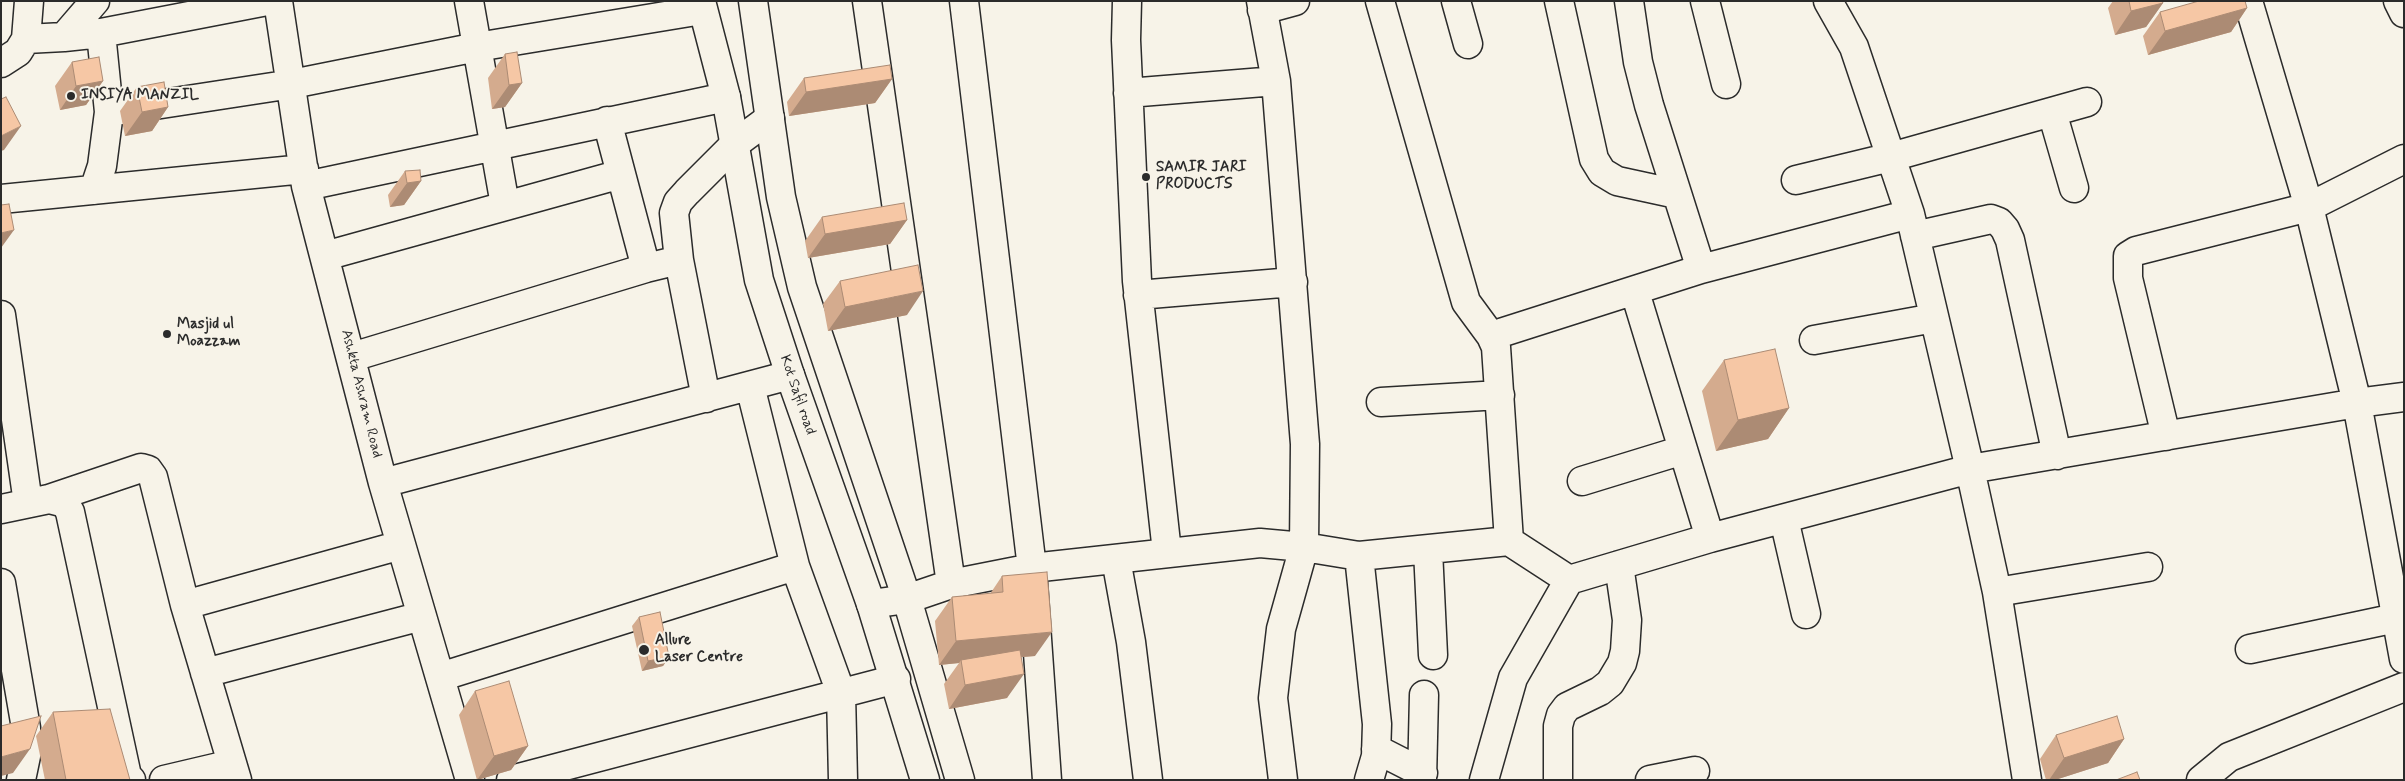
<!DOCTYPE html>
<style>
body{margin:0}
#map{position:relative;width:2405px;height:781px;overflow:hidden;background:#f7f3e8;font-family:Mynerve,sans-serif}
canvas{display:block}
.frame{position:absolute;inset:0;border:2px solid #2b2b2b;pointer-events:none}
</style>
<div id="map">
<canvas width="2405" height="781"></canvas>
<div class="frame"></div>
</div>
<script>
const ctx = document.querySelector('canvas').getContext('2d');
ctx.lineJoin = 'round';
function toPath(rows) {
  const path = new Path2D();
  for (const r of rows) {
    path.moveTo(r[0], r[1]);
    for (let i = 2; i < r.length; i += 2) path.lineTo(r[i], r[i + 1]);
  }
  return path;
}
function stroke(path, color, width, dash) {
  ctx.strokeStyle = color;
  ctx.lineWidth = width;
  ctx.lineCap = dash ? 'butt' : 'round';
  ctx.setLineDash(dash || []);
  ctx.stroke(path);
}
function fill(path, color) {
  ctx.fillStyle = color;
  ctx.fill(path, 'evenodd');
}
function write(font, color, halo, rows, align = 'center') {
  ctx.font = font + ' Mynerve,sans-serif';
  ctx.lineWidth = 4;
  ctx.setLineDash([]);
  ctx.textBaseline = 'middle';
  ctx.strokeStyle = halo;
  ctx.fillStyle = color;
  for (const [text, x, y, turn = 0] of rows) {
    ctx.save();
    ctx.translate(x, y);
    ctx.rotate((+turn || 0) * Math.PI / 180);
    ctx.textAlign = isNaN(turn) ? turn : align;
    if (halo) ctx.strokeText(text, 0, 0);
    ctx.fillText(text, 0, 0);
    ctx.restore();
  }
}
const minor = toPath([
 [278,1,306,186,383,483,470,780],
 [469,1,505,205],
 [867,1,951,584],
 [964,1,1032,568,1047,780],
 [1127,1,1126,40,1137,281,1167,552],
 [1261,1,1276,81,1305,444,1304,547,1281,629,1273,698,1283,780],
 [1380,1,1466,302,1491,336,1496,347,1509,541],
 [1456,1,1468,44],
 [1559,1,1594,159,1602,172,1617,181,1677,194],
 [1629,1,1638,62,1649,105,1701,269],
 [1705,1,1726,84],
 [1828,1,1854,47,1910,214,1970,469,1997,592,2027,780],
 [2248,1,2309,207,2357,403,2404,659],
 [2398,1,2404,13],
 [1262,10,1295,1],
 [64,37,95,1],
 [26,39,64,37,101,33,267,1],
 [1,63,18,52,26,39,29,1],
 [1128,93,1276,81],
 [109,112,292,84,477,47,702,10],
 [2052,112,2074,188],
 [607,121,646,268],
 [1796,180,1891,157,2087,102],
 [306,186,726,97],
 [94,190,102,166,109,112,101,33],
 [1,199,304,169],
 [1915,236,1991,219,1999,222,2005,229,2010,240,2057,455],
 [325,256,621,174],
 [1635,292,1710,538],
 [1138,295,1293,282],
 [1,315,28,503],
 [1491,336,1701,269,1910,214],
 [1814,340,1934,318],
 [352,357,646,268,679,260],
 [750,386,795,566,841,693,843,780],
 [706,398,679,260,674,213,678,202,687,192,735,144,770,118],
 [1381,402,1500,395],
 [2166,436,2128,278,2128,256,2136,251,2309,207,2404,159],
 [1582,481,1683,450],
 [383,483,790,375],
 [49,499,141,468,148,470,153,477,185,605,237,780],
 [1,509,49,499,65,503,70,512,127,776,131,780],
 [1784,519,1806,614],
 [1428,550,1433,655],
 [1359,556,1377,724,1376,756,1369,780],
 [1116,559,1131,642,1148,780],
 [1,583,26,728,26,756,21,780],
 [1997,592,2148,567],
 [871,604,907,599,951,584,1032,568,1260,543,1304,547,1359,556,1509,541,1569,580],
 [185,605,401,545],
 [2250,649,2396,618],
 [205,673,422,616],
 [440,677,795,566],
 [1376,749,1423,773],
 [164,780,232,764],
 [511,780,896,679],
 [1422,780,1424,695],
 [1484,780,1513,678,1569,580,1710,538,1970,469,2357,403,2404,397],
 [1558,780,1558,726,1561,715,1567,707,1600,691,1610,683,1622,663,1625,651,1627,620,1619,565],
 [1650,780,1695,771],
 [2201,780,2229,757,2404,687]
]);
const major = toPath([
 [701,1,726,97,759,280,790,375,871,604,925,780],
 [753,1,781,197,802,287,907,599,960,780]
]);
stroke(minor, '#2b2b2b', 31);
stroke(major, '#2b2b2b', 31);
stroke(minor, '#f7f3e8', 28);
stroke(major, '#f7f3e8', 28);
fill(toPath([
 [2113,1,2162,1,2163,3,2146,27,2115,35,2108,8],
 [2247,8,2231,32,2148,55,2143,36,2160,12],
 [505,54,522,83,505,107,492,109,488,78],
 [72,62,103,81,86,105,60,110,55,86],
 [804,78,892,79,875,103,789,116,787,102],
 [137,87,168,107,152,131,125,136,120,111],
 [405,171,421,181,404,205,390,207,388,195],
 [822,217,907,220,890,244,808,258,805,241],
 [840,281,907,315,828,331,823,304],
 [1724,360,1789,408,1768,439,1716,451,1702,391],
 [1002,576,1035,656,1021,657,1007,698,949,709,944,684,959,663,939,665,935,621,952,597,990,594],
 [639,617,669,657,663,666,642,671,632,626],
 [475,691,528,746,511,770,477,780,459,715],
 [53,712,130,780,45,780,36,736],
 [2056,735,2124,739,2108,763,2055,780,2046,780,2040,759]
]), '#d4ab8e');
fill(toPath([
 [2163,3,2146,27,2115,35,2131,11],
 [2247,8,2231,32,2148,55,2165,31],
 [892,79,875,103,789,116,806,92],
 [103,81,86,105,60,110,76,86],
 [522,83,505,107,492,109,509,85],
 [168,107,152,131,125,136,142,112],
 [21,126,4,150,1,151,1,136],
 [421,181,404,205,390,207,407,183],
 [907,220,890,244,808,258,825,234],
 [14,230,1,248,1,233],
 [923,291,907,315,828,331,845,307],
 [1789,408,1768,439,1716,451,1738,420],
 [1052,632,1035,656,961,662,961,660,959,663,939,665,956,641],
 [669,657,663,666,642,671,648,661],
 [1024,674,1007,698,949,709,965,685],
 [2124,739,2108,763,2055,780,2049,780,2064,758],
 [528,746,511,770,477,780,494,756],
 [30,749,13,773,1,776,1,757]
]), '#ac8b74');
const building = toPath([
 [2129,1,2162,1,2163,3,2131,11,2129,1],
 [2199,1,2245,1,2247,8,2165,31,2160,12,2199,1],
 [517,52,522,83,509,85,505,54,517,52],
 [99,57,103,81,76,86,72,62,99,57],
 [890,65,892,79,806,92,804,78,890,65],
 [164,82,168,107,142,112,137,87,164,82],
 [6,97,21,126,1,136,1,99,6,97],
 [420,170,421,181,407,183,405,171,420,170],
 [904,203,907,220,825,234,822,217,904,203],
 [9,204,14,230,1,233,1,205,9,204],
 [918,265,923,291,845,307,840,281,918,265],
 [1775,349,1789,408,1738,420,1724,360,1775,349],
 [1047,572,1052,632,956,641,952,597,1003,592,1002,576,1047,572],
 [660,612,669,657,648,661,639,617,660,612],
 [1020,650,1024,674,965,685,961,660,1020,650],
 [509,681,528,746,494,756,475,691,509,681],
 [110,709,130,780,66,780,53,712,110,709],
 [41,716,30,749,1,757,1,726,41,716],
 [2117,716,2124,739,2064,758,2056,735,2117,716],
 [2137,772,2140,780,2116,780,2137,772]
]);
fill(building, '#f6c7a5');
stroke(building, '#ac8b74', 1);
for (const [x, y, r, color] of [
 [71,96,5,"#2b2b2b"],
 [1146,177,5,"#2b2b2b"],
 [167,334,5,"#2b2b2b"],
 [644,650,6,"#2b2b2b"]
]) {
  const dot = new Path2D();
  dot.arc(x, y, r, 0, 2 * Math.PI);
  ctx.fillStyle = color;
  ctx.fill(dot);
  stroke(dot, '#f7f3e8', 2);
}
write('bold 15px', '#2b2b2b', '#f7f3e8', [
 ["INSIYA MANZIL",81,96],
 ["SAMIR JARI",1156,168],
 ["PRODUCTS",1156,185],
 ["Masjid ul",177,325],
 ["Moazzam",177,342],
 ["Allure",655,641],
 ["Laser Centre",655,658]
], 'left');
write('15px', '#2b2b2b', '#f7f3e8', [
 ["Ashkta Ashram Road",361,394,76],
 ["Kot Safil road",797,395,71]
]);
</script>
